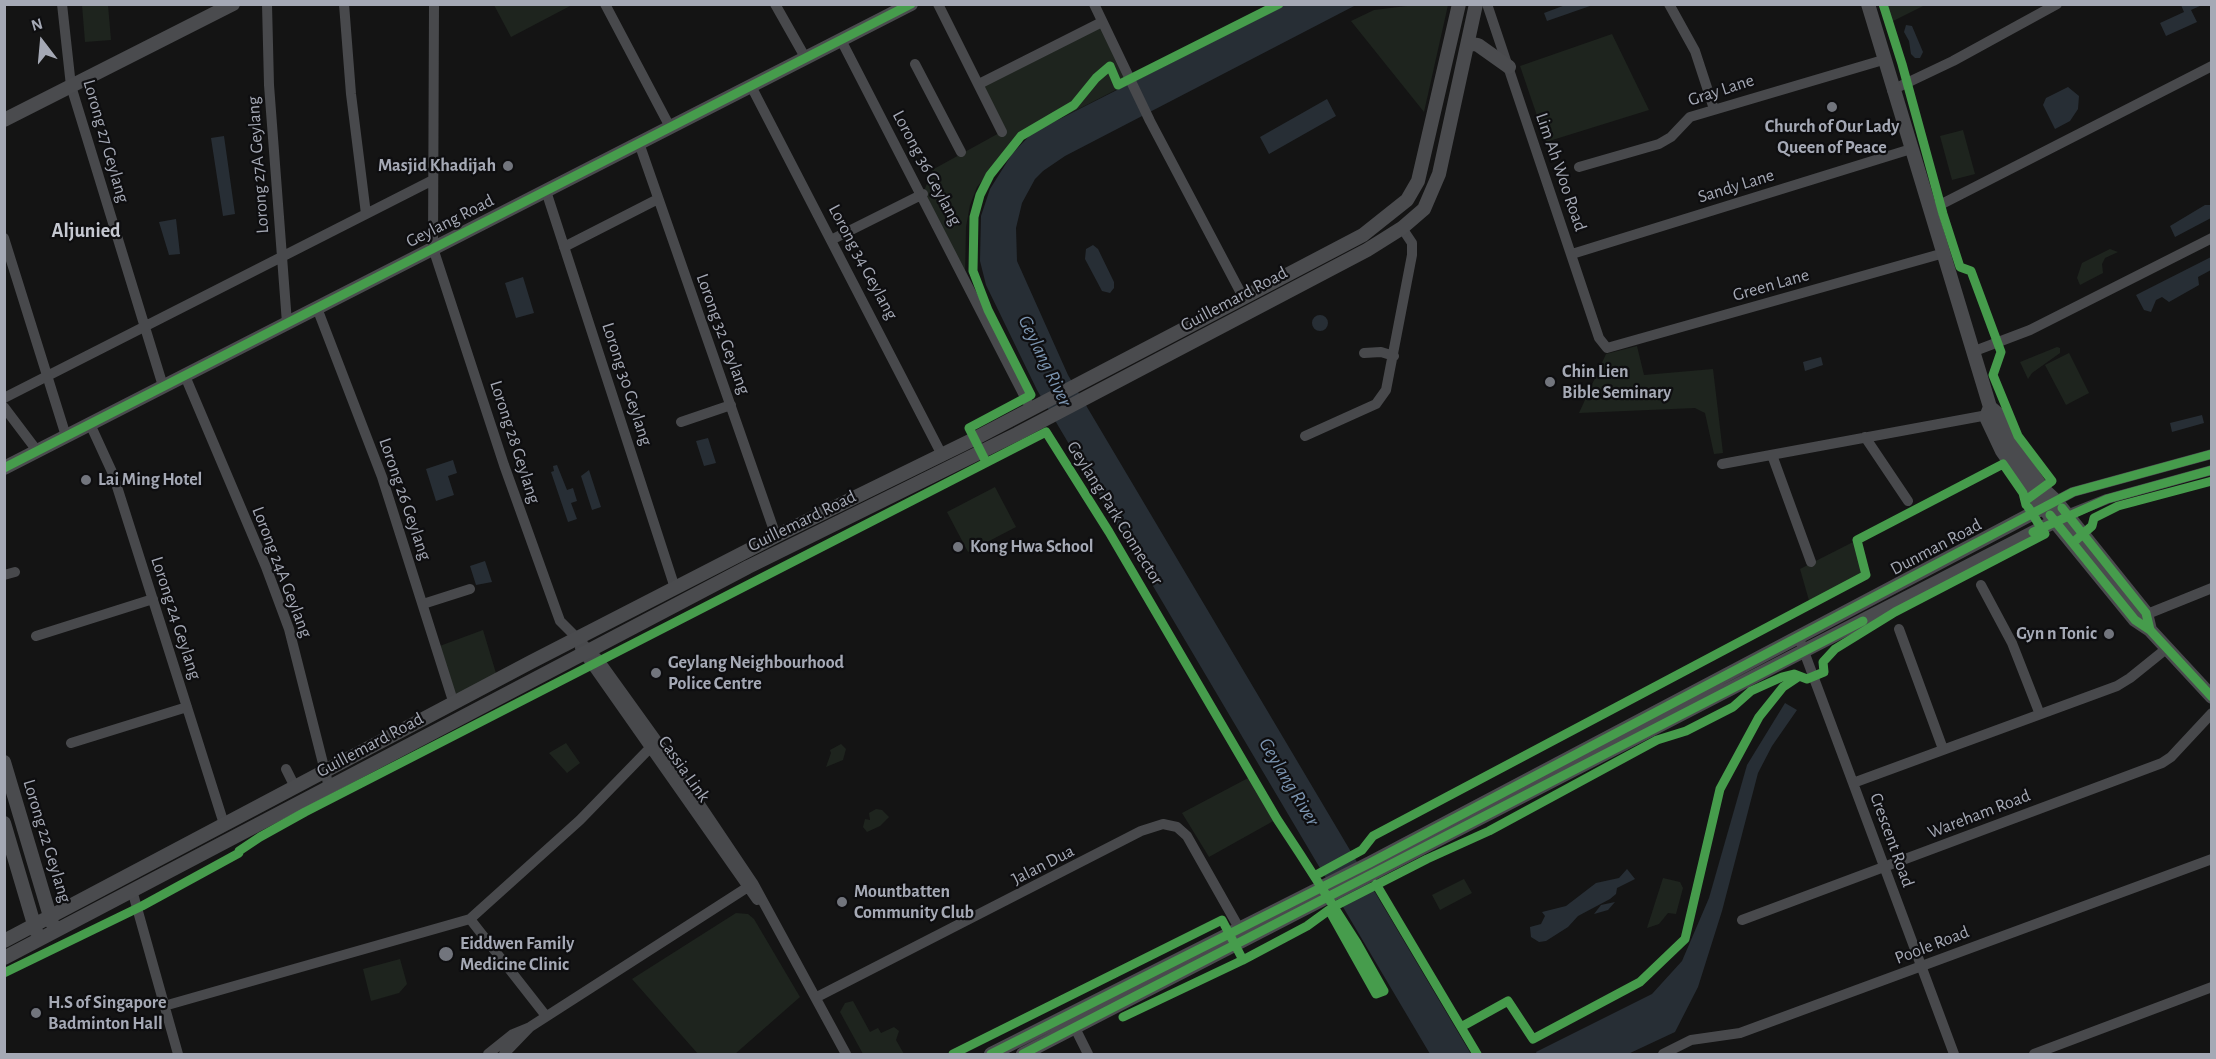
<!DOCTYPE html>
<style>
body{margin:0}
#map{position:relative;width:2216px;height:1059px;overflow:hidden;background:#141414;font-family:"Alegreya Sans",sans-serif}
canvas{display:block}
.frame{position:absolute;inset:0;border:6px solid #a5a9b5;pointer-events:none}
.north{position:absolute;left:12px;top:12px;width:60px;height:60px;-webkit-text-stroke:4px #0e0e10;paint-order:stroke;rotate:344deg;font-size:16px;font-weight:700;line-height:24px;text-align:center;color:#a5a9b5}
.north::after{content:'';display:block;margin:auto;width:21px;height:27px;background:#a5a9b5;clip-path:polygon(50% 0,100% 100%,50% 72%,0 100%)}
</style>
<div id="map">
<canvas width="2216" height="1059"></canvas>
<div class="frame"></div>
<div class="north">N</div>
</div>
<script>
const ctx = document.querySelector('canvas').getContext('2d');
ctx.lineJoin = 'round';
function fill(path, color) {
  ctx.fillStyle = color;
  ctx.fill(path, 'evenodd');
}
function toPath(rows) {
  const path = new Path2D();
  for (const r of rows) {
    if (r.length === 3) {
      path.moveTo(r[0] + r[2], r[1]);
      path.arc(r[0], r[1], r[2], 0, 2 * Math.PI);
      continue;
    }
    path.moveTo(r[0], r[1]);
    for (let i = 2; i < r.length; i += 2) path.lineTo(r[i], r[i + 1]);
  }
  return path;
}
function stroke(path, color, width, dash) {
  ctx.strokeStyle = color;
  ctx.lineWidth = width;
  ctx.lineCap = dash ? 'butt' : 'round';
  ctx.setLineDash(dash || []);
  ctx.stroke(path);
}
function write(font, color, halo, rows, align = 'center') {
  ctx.font = font + ' "Alegreya Sans",sans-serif';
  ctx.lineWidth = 4.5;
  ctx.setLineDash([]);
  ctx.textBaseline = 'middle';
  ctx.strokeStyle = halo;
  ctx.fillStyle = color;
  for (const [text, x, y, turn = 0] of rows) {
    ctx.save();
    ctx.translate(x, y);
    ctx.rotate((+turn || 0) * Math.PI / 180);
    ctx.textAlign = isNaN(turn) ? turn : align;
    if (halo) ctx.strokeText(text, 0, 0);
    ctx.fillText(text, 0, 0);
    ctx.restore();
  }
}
fill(toPath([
 [1884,4,1925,4,1925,5,1889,23],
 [82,5,108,5,111,40,85,42],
 [494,5,572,5,511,37],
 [1415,5,1448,5,1424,112,1351,21,1374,10],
 [1102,22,1131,82,1038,130,1010,149,990,171,977,187,970,205,966,227,965,276,923,194,932,170,1001,132,979,84],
 [1612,34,1649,110,1546,142,1520,66],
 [1963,130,1975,174,1952,180,1940,136],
 [2110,249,2118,252,2105,258,2102,264,2103,273,2080,285,2077,278,2082,263],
 [1637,346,1644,375,1713,369,1723,453,1714,454,1705,413,1695,408,1579,413,1606,354],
 [2057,347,2060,348,2060,353,2032,373,2028,379,2020,362],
 [2069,353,2089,393,2066,405,2045,365],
 [995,487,1016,527,968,552,947,512],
 [1857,540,1866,575,1810,604,1800,569],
 [483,630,498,680,454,704,437,647],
 [566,743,580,763,567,773,549,753],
 [841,744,846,749,843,760,826,767,831,753,830,750],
 [1250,777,1277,819,1209,857,1182,813],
 [876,809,882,810,889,817,880,826,867,832,863,827,865,819,870,820,869,813],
 [1663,878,1680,882,1683,888,1676,914,1668,913,1659,924,1647,928],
 [1464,879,1472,893,1440,910,1432,895],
 [736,913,748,914,754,919,800,997,735,1054,698,1054,632,979],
 [400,959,407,984,399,993,371,1001,363,969],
 [853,1001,870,1032,878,1028,881,1033,894,1027,899,1031,896,1040,904,1054,863,1054,840,1012,845,1003]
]), '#1e241e');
fill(toPath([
 [1568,4,1590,6,1547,21,1544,13],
 [1285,5,1356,5,1065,156,1043,171,1035,179,1022,203,1016,228,1017,261,1068,375,1471,1054,1430,1054,1037,390,986,285,980,261,981,216,990,189,1012,154,1032,133],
 [2181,5,2202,5,2191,10,2197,22,2166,36,2160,23,2184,12],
 [1906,25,1912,26,1923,52,1920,58,1915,58,1911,54,1909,41,1904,32],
 [2068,87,2079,96,2078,109,2070,121,2055,129,2043,105,2046,98],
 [1327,99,1336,116,1269,154,1260,137],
 [224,136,235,214,223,216,211,138],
 [2205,205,2211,205,2211,218,2175,237,2170,226],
 [176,219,180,254,169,255,159,222],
 [1093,245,1098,249,1114,282,1114,288,1110,293,1102,291,1085,259,1086,249],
 [2211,257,2211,270,2198,277,2199,285,2169,302,2162,297,2156,300,2151,312,2144,310,2136,295],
 [523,277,534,313,516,318,505,283],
 [1320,323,8],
 [1821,357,1823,365,1805,371,1803,362],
 [2202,415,2204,423,2172,432,2170,423],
 [708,438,716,463,704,466,696,441],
 [453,460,457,473,448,476,454,495,436,501,426,469],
 [557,465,567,490,573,488,577,501,571,503,577,519,568,522,551,472,554,471,553,466],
 [589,470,601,507,592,510,581,476],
 [485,561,492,582,476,585,470,566],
 [1785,703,1797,710,1772,746,1758,773,1722,911,1698,987,1675,1032,1628,1054,1537,1054,1536,1052,1652,994,1682,961,1709,898,1747,765],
 [1627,869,1635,879,1617,888,1616,894,1610,899,1578,916,1568,927,1546,941,1539,942,1531,937,1530,927,1541,924,1545,916,1542,912,1566,906,1596,883,1619,878],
 [1615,902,1608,910,1594,914,1601,905]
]), '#272e35');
stroke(toPath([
 [62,4,71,86,163,386],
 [267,4,269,85,287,323],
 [344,4,351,94,366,214],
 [434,4,433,248,504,465,556,610,560,621,599,660,663,749,753,883,846,1054],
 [605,4,670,127],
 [775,4,805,57],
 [938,4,1002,132],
 [1094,4,1150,121,1243,297],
 [1487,4,1599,338,1607,348,1944,253],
 [1669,4,1695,51,1714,109],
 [841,40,1031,409],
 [915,64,961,152],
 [979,84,1102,22],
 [751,86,942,455],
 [1892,90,1953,61,2057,4],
 [639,143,776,536],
 [1579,167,1659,144,1671,137,1690,117,1883,60],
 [546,191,675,588],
 [1930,210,2212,66],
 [4,238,66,436],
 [833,239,923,194],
 [564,247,658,199],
 [1572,254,1911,149],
 [317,308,382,477,454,704],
 [1972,352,2030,330,2212,238],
 [1364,353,1381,352,1394,356],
 [185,376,266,567,289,629,329,787],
 [4,398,433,180],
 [4,407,38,452],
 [681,422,731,405],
 [90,424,113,474,224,824],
 [1305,436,1376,404,1386,390,1412,255,1412,243,1402,228],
 [1865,437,1908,501],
 [1772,455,1811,562],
 [1722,464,1993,414],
 [2056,501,2073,492,2212,454],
 [2067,515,2107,499,2212,470],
 [4,575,15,572],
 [1981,585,2012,643,2039,712],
 [423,604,470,589],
 [2140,617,2212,588],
 [1899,629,1943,749],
 [36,636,153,599],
 [1799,638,1954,1054],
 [580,648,757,900],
 [71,743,187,707],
 [286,769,295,787],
 [1853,783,2117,686,2130,678,2166,649],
 [132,890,178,1054],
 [470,919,546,1016],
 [1742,920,2162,763,2171,757,2212,713],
 [817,997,1141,831,1163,824,1177,827,1187,836,1243,935],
 [164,1006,470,919,580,820,649,749],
 [1075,1028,1088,1054],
 [488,1054,513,1034,530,1027,751,885],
 [504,1054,530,1027],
 [1663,1054,1691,1040,1740,1033,2212,859],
 [2034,1054,2212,987]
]), '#48494c', 10);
stroke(toPath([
 [1868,4,1990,407,1997,413,2011,442,2042,488,2056,501,2146,613,2150,630],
 [1468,43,1478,45,1509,67],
 [4,120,233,4],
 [1990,407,1986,417,2002,451,2033,495,2135,620,2150,630,2212,697],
 [4,468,911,4],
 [4,762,52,923],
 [4,823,36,931],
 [4,941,531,662,776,536,974,439,1363,235,1407,200,1418,181,1459,4],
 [4,958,748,567,1017,434,1367,250,1402,228,1424,209,1439,174,1476,4],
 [991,1054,1370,863,2056,501],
 [1023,1054,2067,515]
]), '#4a4b4e', 14);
stroke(toPath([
 [1883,4,1902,64,1943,214,1960,267,1971,271,2001,352,1993,375,2018,436,2052,481,2026,500],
 [986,462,969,428,1031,395,988,310,973,271,974,217,980,195,990,175,1021,136,1074,105,1096,78,1110,66,1118,85,1279,4],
 [4,468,911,4],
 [2062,508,2146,613,2150,630],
 [2050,515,2135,620,2150,630,2212,697],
 [2033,532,2107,499,2212,470],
 [2076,540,2092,526,2094,518,2118,506,2212,481],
 [1318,874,1362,850,1373,836,1866,575,1857,540,2003,464,2023,493,2026,505],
 [1376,884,1477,1054],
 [4,973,142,906,239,853,239,851,260,837,305,812,1046,432,1109,532,1277,819,1300,854,1357,943,1384,991,1376,994,1329,910,1335,906,1427,859,1489,831,1657,740,1686,731,1733,707,1751,691,1782,677,1794,674,1807,679,1824,672,1823,662,1835,649,1895,612,2045,534,2028,507],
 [1123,1017,1243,960,1307,926,1329,910],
 [1461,1027,1508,1001,1533,1039,1640,982,1685,939,1720,789,1759,717,1783,687,1798,677],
 [953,1054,1222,920,1243,960],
 [991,1054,1370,863,2073,492,2212,454],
 [1023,1054,1863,621]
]), '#469c4c', 9);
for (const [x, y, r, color] of [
 [1832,107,6,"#72757d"],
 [508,166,6,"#72757d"],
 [1550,382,6,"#72757d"],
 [86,480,6,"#72757d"],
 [958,547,6,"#72757d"],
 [2109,634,6,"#72757d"],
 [656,673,6,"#72757d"],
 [842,902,6,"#72757d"],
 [446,954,8,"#72757d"],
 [36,1013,6,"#72757d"]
]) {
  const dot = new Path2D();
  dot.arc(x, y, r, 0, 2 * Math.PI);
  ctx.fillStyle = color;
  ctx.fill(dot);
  stroke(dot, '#0e0e10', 2);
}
write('18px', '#a5a9b5', '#0e0e10', [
 ["Gray Lane",1721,90,-18],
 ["Lorong 27 Geylang",106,141,74],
 ["Lorong 27A Geylang",258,165,-94],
 ["Lorong 36 Geylang",927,168,62],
 ["Lim Ah Woo Road",1561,172,71],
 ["Sandy Lane",1736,186,-17],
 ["Geylang Road",450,221,-27],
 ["Lorong 34 Geylang",863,262,62],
 ["Green Lane",1771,285,-16],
 ["Guillemard Road",1234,299,-28],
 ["Lorong 32 Geylang",723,334,70],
 ["Lorong 30 Geylang",627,384,72],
 ["Lorong 28 Geylang",515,442,72],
 ["Lorong 26 Geylang",405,499,71],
 ["Geylang Park Connector",1115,513,58],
 ["Guillemard Road",802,521,-26],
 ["Dunman Road",1936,547,-28],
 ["Lorong 24A Geylang",282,572,69],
 ["Lorong 24 Geylang",176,618,72],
 ["Guillemard Road",370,745,-28],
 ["Cassia Link",684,769,55],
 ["Wareham Road",1979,814,-21],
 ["Crescent Road",1892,840,70],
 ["Lorong 22 Geylang",47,841,73],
 ["Jalan Dua",1043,865,-27],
 ["Poole Road",1932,945,-21]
]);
write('bold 18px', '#a5a9b5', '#0e0e10', [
 ["Church of Our Lady",1832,127,"center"],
 ["Queen of Peace",1832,148,"center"],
 ["Masjid Khadijah",496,166,"right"],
 ["Chin Lien",1562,372],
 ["Bible Seminary",1562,393],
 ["Lai Ming Hotel",98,480],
 ["Kong Hwa School",970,547],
 ["Gyn n Tonic",2097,634,"right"],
 ["Geylang Neighbourhood",668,663],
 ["Police Centre",668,684],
 ["Mountbatten",854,892],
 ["Community Club",854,913],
 ["Eiddwen Family",460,944],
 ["Medicine Clinic",460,965],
 ["H.S of Singapore",48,1003],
 ["Badminton Hall",48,1024]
], 'left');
write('bold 20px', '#c5c8d1', '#0e0e10', [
 ["Aljunied",86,231]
]);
write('italic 20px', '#7b94b0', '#0e0e10', [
 ["Geylang River",1045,361,64],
 ["Geylang River",1289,782,59]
]);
</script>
